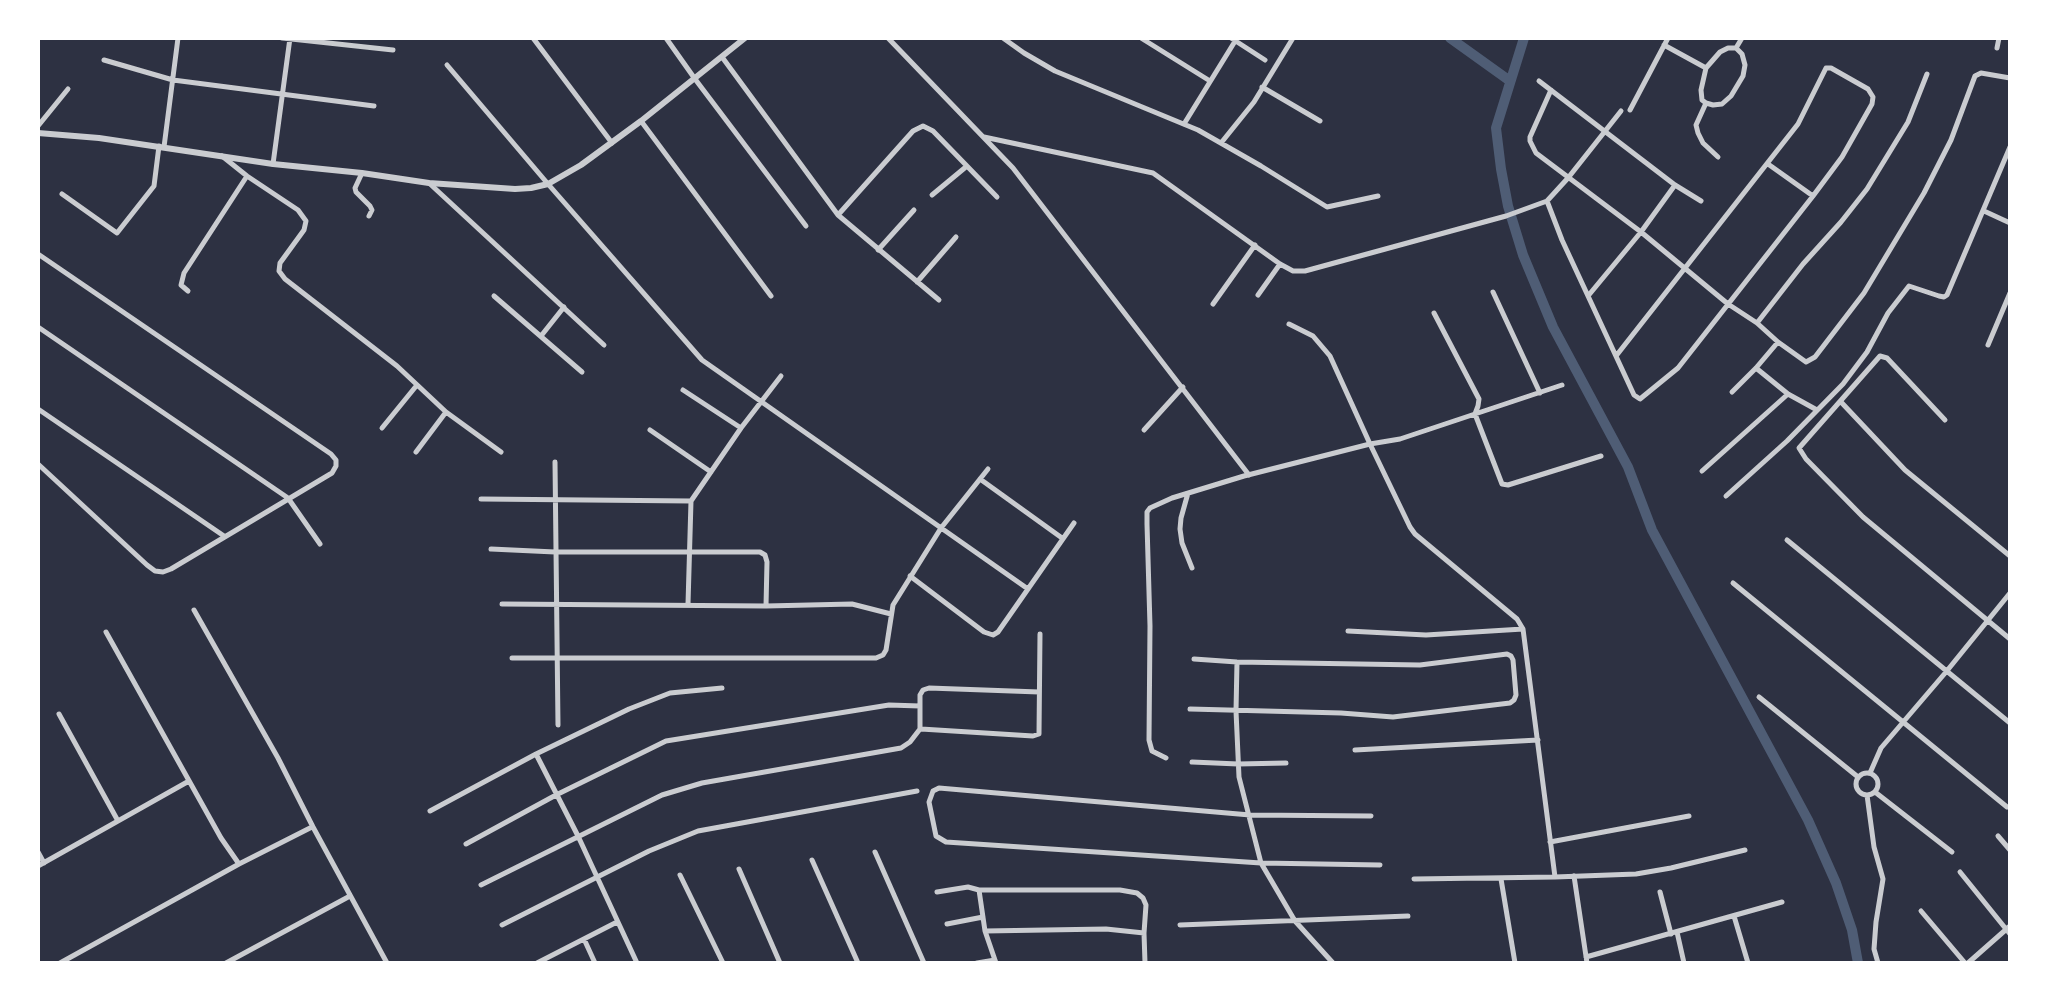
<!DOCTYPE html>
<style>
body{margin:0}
#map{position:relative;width:2048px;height:1001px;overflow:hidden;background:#2d3142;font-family:"Space Grotesk",sans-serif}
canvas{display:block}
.frame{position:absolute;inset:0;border:40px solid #fff;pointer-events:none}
</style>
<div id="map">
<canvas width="2048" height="1001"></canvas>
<div class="frame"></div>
</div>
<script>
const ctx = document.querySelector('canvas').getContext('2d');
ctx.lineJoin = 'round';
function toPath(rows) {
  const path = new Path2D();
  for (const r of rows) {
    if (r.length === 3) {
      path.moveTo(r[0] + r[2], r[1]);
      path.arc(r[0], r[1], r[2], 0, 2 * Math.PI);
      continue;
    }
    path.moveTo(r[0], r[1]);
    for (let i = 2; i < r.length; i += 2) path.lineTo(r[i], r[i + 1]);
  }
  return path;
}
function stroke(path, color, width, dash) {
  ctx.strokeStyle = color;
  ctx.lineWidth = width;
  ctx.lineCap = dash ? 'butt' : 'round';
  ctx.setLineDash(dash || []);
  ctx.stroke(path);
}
stroke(toPath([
 [1450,38,1510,81],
 [1524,38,1496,128,1501,169,1508,206,1523,255,1553,327,1628,467,1652,530,1808,820,1836,883,1852,930,1858,963]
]), '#4f5d75', 10);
stroke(toPath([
 [282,38,393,50],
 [533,38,612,143],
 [666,38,695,79,806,226],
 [888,38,1013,168,1249,475],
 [1003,38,1024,53,1055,71,1198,130,1261,166,1327,207,1378,196],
 [1141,38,1210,81],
 [1231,38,1265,60],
 [1664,45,1706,68],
 [1728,48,1736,48,1742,54,1745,65,1743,76,1731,96,1722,104,1713,105,1706,103,1702,100,1701,90,1706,68,1720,52,1728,48],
 [1736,48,1742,38],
 [1997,48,1999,38],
 [722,57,838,215,939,300],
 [104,60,173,80,374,106],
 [447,65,548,184,702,360,1028,589],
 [1539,81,1675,185,1701,201],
 [1262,87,1320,121],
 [1551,90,1530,137,1530,141,1536,153,1641,232,1728,304,1757,323,1778,342,1806,362,1815,357,1864,293,1924,193,1951,140,1975,76,1981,73,2010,78],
 [1706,103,1696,125,1698,133,1703,143,1718,157],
 [1630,110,1668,38],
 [641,121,771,296],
 [1184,124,1237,38],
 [38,126,68,89],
 [984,137,1153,173,1280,264,1293,271,1305,271,1506,216,1547,201,1568,178,1621,111],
 [1221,143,1254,102,1293,38],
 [164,147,178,38],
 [222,156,247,176,298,210,306,221,304,230,280,263,279,271,285,279,397,366,446,412,501,452],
 [273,164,290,38],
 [1768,164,1813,196],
 [362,173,355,188,356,192,370,206,372,210,369,216],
 [429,183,604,345],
 [62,194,117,233,154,186,159,146],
 [932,195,967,166],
 [1547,201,1562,240,1634,395,1640,399,1678,368,1813,196,1842,157,1872,104,1873,97,1868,89,1831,68,1826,68,1798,124,1616,356],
 [1984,211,2010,223],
 [838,215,913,131,923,126,933,131,997,197],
 [878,250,914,210],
 [38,254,331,454,336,460,336,466,332,473,171,569,163,572,155,571,147,565,38,464],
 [917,282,956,237],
 [188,291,181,285,184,273,247,176],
 [1493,292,1540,393],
 [1258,295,1280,264],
 [494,296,582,372],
 [1588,296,1641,232,1675,185],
 [1213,304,1255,245],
 [1434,313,1479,399,1478,406,1475,414,1502,484,1508,485,1601,456],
 [1757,323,1803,264,1841,222,1867,189,1908,122,1927,74],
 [1289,324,1313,336,1330,356,1370,444,1410,527,1415,534,1517,619,1523,629,1555,877],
 [38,327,288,498,320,544],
 [541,336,564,307],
 [1988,345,2010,293],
 [1756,368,1788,394,1817,410],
 [683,390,741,428],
 [1732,392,1756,368,1778,342],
 [1841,402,1905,470,2010,556],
 [38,409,224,536],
 [1945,420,1887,358,1880,356,1799,448,1806,459,1863,517,2010,639],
 [382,428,417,385],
 [650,430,711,472],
 [1144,430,1183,387],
 [416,452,446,412],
 [555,462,558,725],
 [1702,471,1788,394],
 [980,479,1062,538],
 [1188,493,1181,518,1180,529,1182,543,1192,568],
 [1726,496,1787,441,1843,384,1867,352,1888,313,1909,286,1939,296,1944,297,1947,295,2010,147],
 [481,499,691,501],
 [1787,540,2010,723],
 [491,549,555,552,760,552,765,555,767,562,766,606],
 [910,576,984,632,993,635,998,632,1074,523],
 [1733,583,2007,807],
 [502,604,766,606,852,604,891,614],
 [688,604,691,501,741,428,781,376],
 [194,610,278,758,313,827,387,963],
 [1348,631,1426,635,1523,629],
 [106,632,221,838,239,864],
 [512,658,876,658,883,655,886,650,893,605,941,528,988,469],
 [1237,662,1236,711,1239,777,1261,863,1295,921,1333,963],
 [1759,697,1858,777],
 [1190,709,1341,713,1393,717,1510,703,1514,700,1516,695,1513,660,1511,656,1507,654,1420,665,1237,662,1194,659],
 [59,714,118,821],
 [921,729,1033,736,1039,734,1040,634],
 [1355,750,1538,740],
 [536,754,578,836,637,963],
 [1166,758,1152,751,1149,740,1150,626,1147,524,1147,512,1150,508,1172,498,1244,476,1370,444,1400,439,1562,385],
 [1192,762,1238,764,1286,763],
 [1867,784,11],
 [1870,773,1881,748,1946,672,2010,593],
 [1875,792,1952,852],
 [1867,795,1874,847,1883,879,1876,922,1874,949,1878,963],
 [430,811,536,754,629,709,670,693,722,688],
 [1371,816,1250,815,939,788,933,791,929,802,936,836,946,842,1261,863,1380,865],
 [1998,836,2010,850],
 [1550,842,1689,816],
 [466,844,556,795,666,741,889,705,920,706],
 [38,852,44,863],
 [875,852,924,963],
 [812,860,858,963],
 [38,866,189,781],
 [739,869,780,963],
 [1960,872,2010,934],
 [680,875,723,963],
 [1574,876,1587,963],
 [1414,879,1555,877,1636,874,1671,868,1745,850],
 [1501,879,1515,963],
 [481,885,662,795,702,783,901,748,910,742,920,729,920,695,923,690,929,688,1039,692],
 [937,892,968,887,979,890],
 [1660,892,1671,934],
 [1921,911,1965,963],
 [1734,916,1748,963],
 [947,924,983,917],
 [502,925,649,851,698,831,917,791],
 [1180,925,1408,916],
 [985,931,1106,929,1144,933],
 [1677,932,1684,963],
 [584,939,595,963],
 [1586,957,1782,902],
 [60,963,239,864,312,827],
 [226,963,350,896],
 [537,963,617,922],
 [977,963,995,960],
 [996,963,985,931,979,890,1120,890,1137,893,1143,898,1146,905,1144,933,1145,963],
 [1968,963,2010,926]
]), '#caccd0', 5);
stroke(toPath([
 [38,133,99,138,273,164,362,173,429,183,515,189,531,188,548,184,581,165,641,121,745,38]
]), '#caccd0', 6);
</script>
